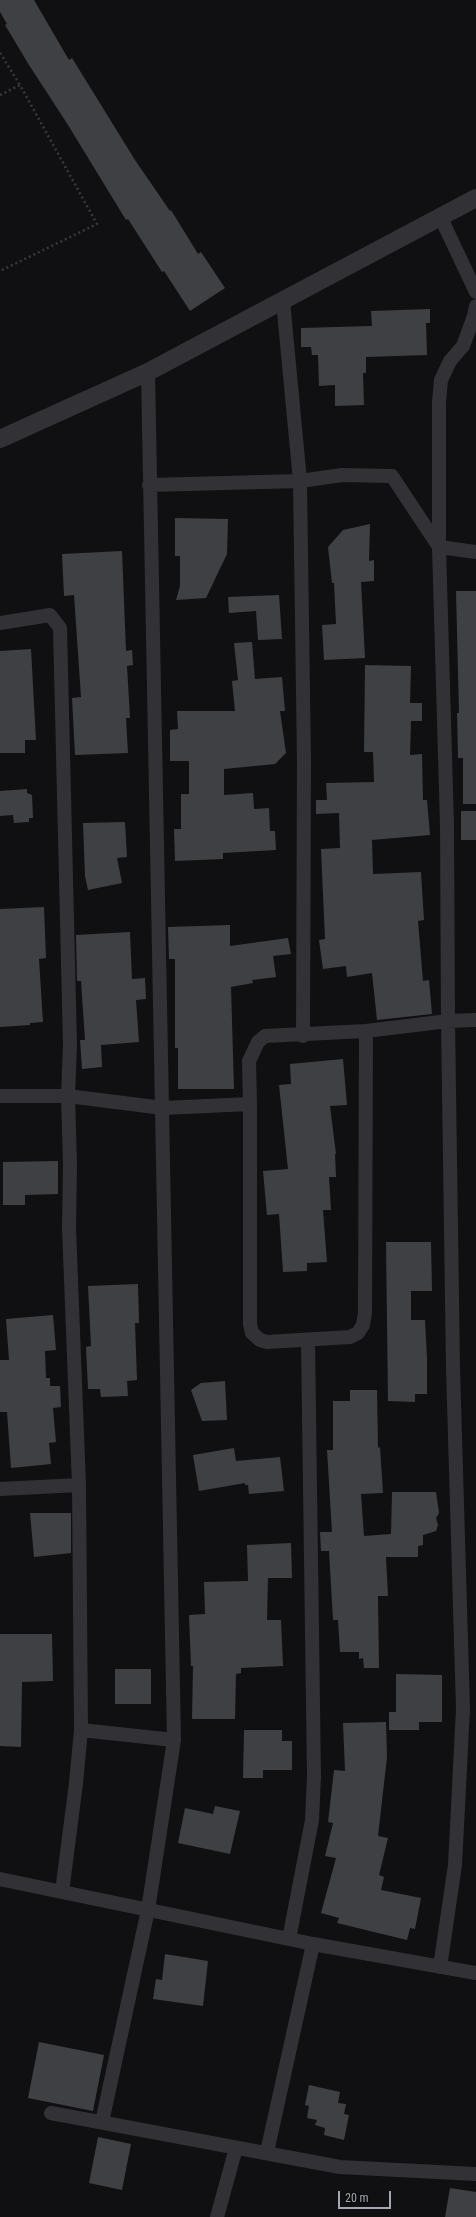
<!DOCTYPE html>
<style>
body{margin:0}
#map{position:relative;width:476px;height:2217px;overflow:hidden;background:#101012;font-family:"Roboto Condensed",sans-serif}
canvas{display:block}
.scale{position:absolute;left:338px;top:2191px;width:53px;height:18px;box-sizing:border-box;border:2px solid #a3a7b1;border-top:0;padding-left:5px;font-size:12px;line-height:14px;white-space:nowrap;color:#a3a7b1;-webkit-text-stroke:3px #0b0b0c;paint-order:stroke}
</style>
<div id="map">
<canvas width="476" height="2217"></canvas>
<div class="scale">20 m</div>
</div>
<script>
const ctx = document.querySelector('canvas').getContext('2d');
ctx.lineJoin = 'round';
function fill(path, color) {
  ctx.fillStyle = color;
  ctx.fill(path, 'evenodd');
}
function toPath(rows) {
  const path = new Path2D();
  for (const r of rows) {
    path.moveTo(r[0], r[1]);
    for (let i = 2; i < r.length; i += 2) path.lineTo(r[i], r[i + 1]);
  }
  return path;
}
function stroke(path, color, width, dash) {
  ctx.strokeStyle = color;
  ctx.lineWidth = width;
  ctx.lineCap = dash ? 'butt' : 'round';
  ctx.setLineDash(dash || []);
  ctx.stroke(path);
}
fill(toPath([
 [0,0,34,0,69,60,72,58,135,160,170,211,171,210,198,254,201,252,225,288,190,311,164,271,162,272,128,219,126,220,68,125,29,65,5,25,7,24,0,12],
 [430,309,430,323,426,323,427,355,366,357,366,373,363,373,364,405,335,406,335,385,319,386,318,355,312,355,311,347,301,347,301,328,372,326,371,311],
 [175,518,228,519,227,554,206,598,176,600,180,586,180,556,175,556],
 [370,524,369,561,374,560,374,581,361,582,365,658,324,660,322,625,336,624,334,583,332,583,328,547,343,530],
 [122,551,126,651,132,650,133,665,127,666,130,718,126,718,128,753,75,755,72,698,81,697,74,595,64,596,62,554],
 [456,591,476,591,476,804,463,804,463,758,458,758,457,713,459,713],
 [279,595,282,639,258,640,256,611,229,613,228,597],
 [252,642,255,679,282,677,285,711,280,711,286,753,275,764,224,769,224,795,253,793,254,809,269,808,270,831,275,831,276,850,223,853,223,859,175,861,174,829,181,829,181,794,189,794,189,761,170,761,170,730,178,729,177,711,235,711,232,681,238,680,234,643],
 [31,649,36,740,25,740,25,753,0,753,0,651],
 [365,665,411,666,410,703,422,703,422,721,411,721,410,755,422,754,423,800,427,800,430,835,372,840,373,874,421,872,424,920,418,921,423,981,429,980,432,1014,377,1020,372,973,347,977,346,966,323,969,319,940,325,939,321,849,340,848,339,813,316,814,316,800,327,800,326,783,374,782,373,752,364,752],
 [27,789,27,793,32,795,33,818,29,818,29,822,14,823,13,815,0,816,0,791],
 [461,811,476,811,476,840,461,840],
 [125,822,127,857,117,858,122,883,88,890,85,876,83,823],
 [44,907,46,958,39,959,43,1022,30,1023,30,1025,0,1027,0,909],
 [230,925,230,946,288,938,291,954,273,956,276,977,252,980,253,983,231,987,234,1089,178,1089,178,1048,175,1048,175,959,169,959,168,927],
 [130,932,132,979,145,978,146,999,136,1000,139,1042,101,1045,102,1067,82,1069,80,1040,85,1040,81,981,77,981,76,935],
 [343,1059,347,1105,330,1106,336,1154,335,1154,336,1177,329,1177,331,1210,323,1210,327,1262,307,1263,307,1271,283,1272,279,1214,267,1215,263,1171,288,1169,279,1085,291,1084,290,1064],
 [58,1161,58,1194,25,1195,25,1205,3,1205,3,1162],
 [386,1242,431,1242,432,1291,411,1291,411,1320,425,1320,427,1359,427,1394,415,1394,415,1402,388,1401],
 [138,1284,139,1323,135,1323,137,1380,127,1381,128,1396,101,1397,100,1389,88,1389,86,1347,91,1346,88,1286],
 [53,1315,56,1350,45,1351,46,1378,50,1378,50,1386,60,1386,61,1407,53,1408,56,1442,49,1443,51,1464,11,1468,7,1412,0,1412,0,1360,9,1360,6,1319],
 [225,1381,227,1420,202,1421,191,1390,201,1383],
 [350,1390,377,1390,378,1448,380,1447,383,1493,361,1494,364,1536,391,1534,392,1492,436,1492,439,1513,436,1518,438,1525,436,1531,423,1535,423,1545,418,1546,418,1557,386,1557,388,1596,378,1596,379,1668,364,1668,363,1658,359,1659,359,1652,340,1652,338,1620,333,1620,329,1551,321,1551,320,1532,332,1532,327,1450,333,1450,333,1401,350,1401],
 [234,1448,236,1461,280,1457,284,1491,249,1494,248,1485,245,1485,245,1483,199,1491,193,1455],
 [30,1513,71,1513,71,1553,34,1557],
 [291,1543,292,1578,268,1578,267,1620,281,1620,283,1666,241,1668,241,1673,236,1674,235,1719,192,1719,193,1666,191,1666,189,1615,205,1614,204,1582,248,1581,247,1545],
 [0,1634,52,1634,53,1681,22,1682,21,1747,0,1746],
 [115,1669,151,1669,151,1704,115,1704],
 [396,1674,442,1675,442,1722,419,1722,419,1730,389,1730,389,1712,396,1712],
 [386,1722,387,1757,378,1836,388,1838,379,1875,384,1877,381,1890,421,1898,415,1929,410,1928,407,1940,337,1923,339,1918,321,1913,336,1858,325,1856,333,1823,328,1822,334,1770,345,1771,343,1723],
 [244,1730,282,1730,282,1741,292,1741,292,1770,263,1770,263,1778,243,1778],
 [215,1806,240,1811,230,1854,178,1843,185,1808,213,1814],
 [165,1954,208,1961,203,2006,153,1999,156,1979,162,1980],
 [39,2042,104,2055,93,2111,28,2098],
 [309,2085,340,2092,338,2103,346,2104,344,2114,349,2115,344,2140,324,2135,325,2128,315,2125,317,2120,307,2118,309,2106,305,2105],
 [98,2137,131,2144,122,2190,89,2183],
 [450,2188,476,2192,476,2217,445,2217]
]), '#3f4044');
stroke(toPath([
 [0,53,20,85],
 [0,95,20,85,97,224,0,271]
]), '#38393d', 2.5, [2, 3]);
stroke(toPath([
 [440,216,476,292],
 [283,301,300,481,304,762,303,1036],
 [149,485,300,481,342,475,392,476,439,547,476,552],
 [0,623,50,615,60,628,70,1045,68,1096,70,1164,69,1228,79,1485,81,1730,76,1783,62,1892],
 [0,1096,68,1096,163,1108,250,1104,249,1061,258,1042,265,1036,366,1031,448,1021,476,1020],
 [250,1104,250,1324,252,1333,260,1340,267,1342,350,1337,358,1333,363,1325,365,1313,366,1031],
 [0,1489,79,1485],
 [81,1730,174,1740],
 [0,1879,313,1944,476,1973],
 [289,1939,312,1820,314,1777,308,1341],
 [440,1967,455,1865,463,1709,453,1368,448,1021,447,825,439,547,439,402,441,380,450,361,463,346,474,316,476,306],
 [51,2113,340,2167,476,2174],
 [102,2122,148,1910,174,1740,148,372],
 [267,2152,313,1944],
 [217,2217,236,2148]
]), '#323236', 14);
stroke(toPath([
 [0,439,148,372,476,198]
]), '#323236', 18);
</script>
